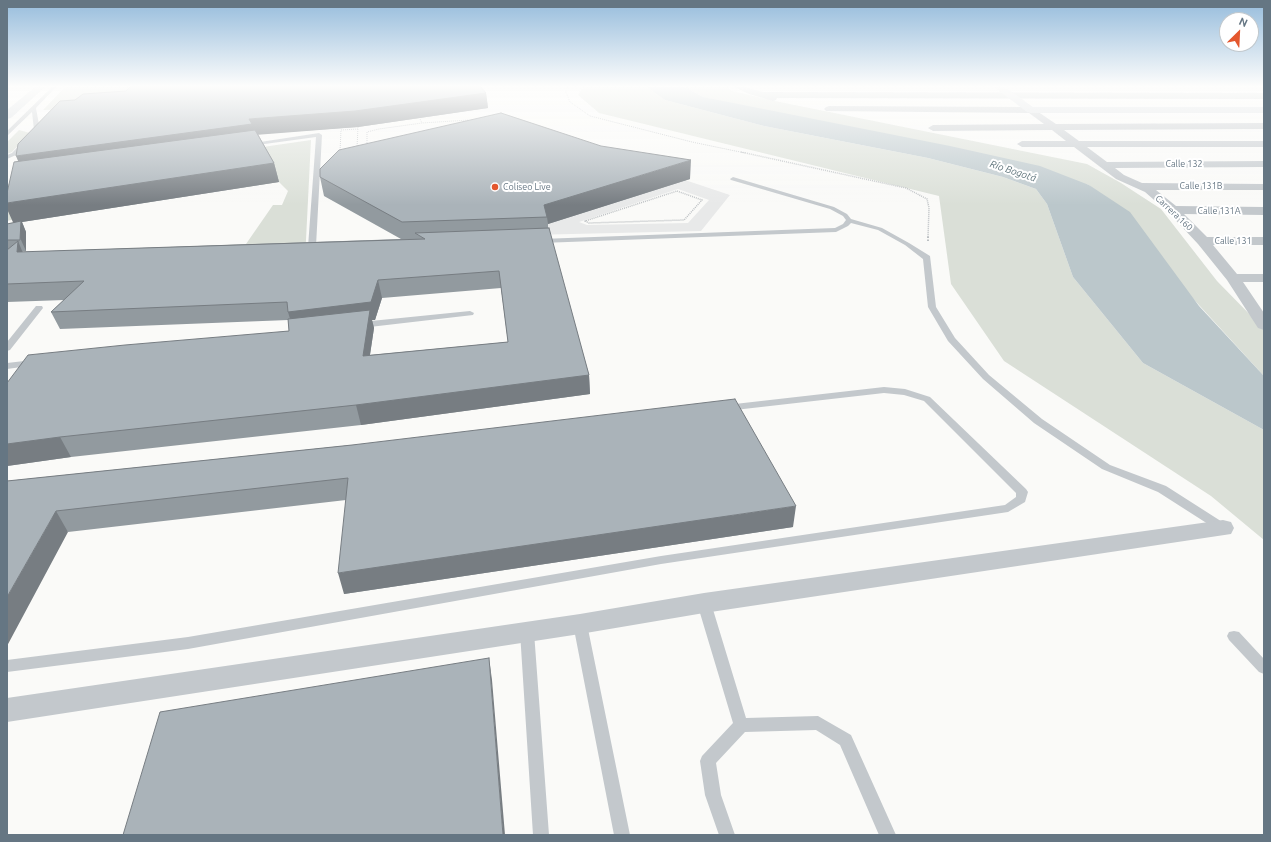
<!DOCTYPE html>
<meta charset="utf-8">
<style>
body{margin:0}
#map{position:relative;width:1271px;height:842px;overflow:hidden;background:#fafaf8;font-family:Ubuntu,sans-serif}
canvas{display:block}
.frame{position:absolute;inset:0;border:8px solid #657683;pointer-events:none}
.north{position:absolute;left:1219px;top:12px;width:40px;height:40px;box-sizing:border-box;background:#fff;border:1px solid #c1c8cd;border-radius:50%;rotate:24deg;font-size:11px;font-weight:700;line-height:16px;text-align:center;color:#657683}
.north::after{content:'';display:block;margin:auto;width:14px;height:18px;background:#e4572e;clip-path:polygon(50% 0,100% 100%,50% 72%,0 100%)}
</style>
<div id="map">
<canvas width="1271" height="842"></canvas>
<div class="frame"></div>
<div class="north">N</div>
</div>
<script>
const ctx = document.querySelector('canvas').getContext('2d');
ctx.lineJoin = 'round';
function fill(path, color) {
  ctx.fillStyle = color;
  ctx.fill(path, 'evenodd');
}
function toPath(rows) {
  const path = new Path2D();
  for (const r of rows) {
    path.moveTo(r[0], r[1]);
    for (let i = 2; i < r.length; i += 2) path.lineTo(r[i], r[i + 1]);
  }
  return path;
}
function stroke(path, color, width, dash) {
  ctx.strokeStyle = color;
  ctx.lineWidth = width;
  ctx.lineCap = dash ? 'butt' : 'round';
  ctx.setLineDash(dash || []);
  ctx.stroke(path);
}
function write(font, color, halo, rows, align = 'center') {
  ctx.font = font + ' Ubuntu,sans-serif';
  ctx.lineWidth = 4;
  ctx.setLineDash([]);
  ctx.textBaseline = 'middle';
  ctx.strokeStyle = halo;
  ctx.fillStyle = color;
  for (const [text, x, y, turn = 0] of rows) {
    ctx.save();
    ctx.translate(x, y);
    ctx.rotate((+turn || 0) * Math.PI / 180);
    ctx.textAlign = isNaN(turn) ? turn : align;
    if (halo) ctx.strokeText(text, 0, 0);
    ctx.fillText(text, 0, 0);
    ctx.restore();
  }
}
fill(toPath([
 [685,180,730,195,701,231,529,235,532,229],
 [678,189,709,200,688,223,587,225,579,222]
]), '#e8e9e9');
fill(toPath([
 [65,87,145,87,88,109,43,110],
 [583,87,647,87,665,100,764,126,928,158,1003,177,1036,189,1047,204,1073,277,1143,363,1264,430,1264,540,1211,496,1004,361,951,284,939,196,599,113,578,95],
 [685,87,727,87,732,91,780,102,1087,164,1121,183,1161,209,1217,281,1264,329,1264,376,1089,185,703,97],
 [19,130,30,133,12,152,7,154,7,142],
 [311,140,305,260,10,254,246,244,273,205,282,205,288,191,279,182,265,157,7,221,7,184]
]), '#dadfd7');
fill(toPath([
 [647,87,685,87,703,97,950,146,1040,166,1089,185,1130,212,1199,306,1264,376,1264,430,1143,363,1073,277,1047,204,1036,189,1003,177,928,158,764,126,665,100]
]), '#bbc7cb');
stroke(toPath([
 [568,87,565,90,570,102,590,116,692,142,745,153],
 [420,119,422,123],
 [367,145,367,132,379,129,422,123,469,120],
 [357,148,358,127],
 [340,152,341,130,358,129]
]), '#bbbfc2', 1, [1, 1]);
stroke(toPath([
 [741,152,906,188,927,199,929,208,928,237],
 [677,191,702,200,684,220,589,223,585,221,677,191]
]), '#bbbfc2', 1.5, [1, 1]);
stroke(toPath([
 [928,241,928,236]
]), '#bbbfc2', 2, [1.5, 1.5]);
fill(toPath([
 [52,87,56,87,36,108,40,130,16,155,7,159,7,155,12,153,34,130,32,112,7,136,7,131,52,87],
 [319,133,322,135,316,246,324,247,324,251,321,251,308,247,316,137,250,146,247,144,319,133],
 [733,177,834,207,847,214,851,219,882,228,909,243,930,256,936,307,955,338,989,375,1042,419,1110,465,1166,486,1227,525,1229,528,1227,531,1219,531,1158,492,1102,469,1034,423,983,379,948,341,928,307,923,259,905,245,878,230,851,223,848,226,836,232,541,243,538,241,541,239,835,228,843,224,846,220,843,216,830,209,731,180,730,179,733,177],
 [36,306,42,306,43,308,10,350,7,351,7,342,36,306],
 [470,311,474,313,473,315,361,328,357,325,361,322,470,311],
 [33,360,38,363,36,365,7,369,7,363,33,360],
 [884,387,905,389,930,397,1026,489,1028,492,1025,502,1008,512,661,564,188,649,7,672,7,660,188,637,661,556,1005,505,1016,497,1016,493,924,401,904,395,884,393,726,411,721,408,726,405,884,387],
 [704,598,709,599,711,603,746,718,818,716,851,735,896,835,879,835,840,745,816,730,745,732,716,763,721,795,735,835,719,835,705,795,700,761,702,756,733,723,697,603,699,599,704,598],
 [580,619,585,620,587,624,630,835,614,835,573,624,575,620,580,619],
 [527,627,532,628,534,632,549,835,533,835,520,632,522,628,527,627],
 [1234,631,1239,632,1264,659,1264,674,1259,672,1229,640,1227,636,1229,632,1234,631]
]), '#c3c8cc');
fill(toPath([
 [734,87,745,87,763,92,1264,93,1264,99,777,98,776,100,773,101,749,94,734,87],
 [829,106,1031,107,1056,124,1264,123,1264,129,1064,130,1079,141,1264,141,1264,147,1087,147,1107,162,1264,161,1264,167,1115,168,1124,175,1142,183,1264,184,1264,190,1156,190,1176,206,1264,207,1264,215,1184,214,1207,237,1264,237,1264,245,1213,245,1237,274,1264,274,1264,282,1243,282,1264,313,1264,330,1258,328,1227,280,1198,244,1169,213,1145,192,1116,179,1074,147,1022,147,1017,144,1022,141,1066,141,1052,130,933,131,928,128,933,125,1044,124,1029,113,826,111,824,109,826,107,829,106],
 [1223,520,1231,522,1234,528,1231,534,704,613,580,634,7,722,7,698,580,614,704,593,1223,520]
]), '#c3c8cc');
fill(toPath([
 [994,87,1005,87,1033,107,1264,107,1264,113,1031,113,1027,112,994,87]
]), '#d6dbdf');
fill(toPath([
 [35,87,45,87,11,118,7,119,7,110,35,87]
]), '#d6dbdf');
fill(toPath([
 [486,93,488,108,358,127,258,134,274,163,279,182,22,222,26,232,26,251,22,251,23,252,401,239,324,196,320,177,690,179,548,224,548,228,589,375,590,394,361,425,71,457,7,466,7,383,289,331,288,320,60,329,51,312,64,300,7,302,7,224,14,223,14,162],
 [501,288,508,342,370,355,374,328,372,320,375,320,382,298],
 [352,445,793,527,344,594,346,500,68,532,7,481]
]), '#929a9f');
fill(toPath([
 [486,93,488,108,358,127,255,135,23,173,16,156,249,119],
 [691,160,690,179,548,224,547,217,544,205],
 [274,163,279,182,22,222,26,232,26,251,7,209,7,203],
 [18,241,25,258,17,252],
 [378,280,382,298,375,320,372,320,374,328,367,374,293,329,288,312],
 [589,375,590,394,361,425,356,405],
 [60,437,71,457,7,466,7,444],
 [796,506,793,527,344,594,338,573],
 [56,511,68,532,7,646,7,597],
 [489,658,492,680,505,835,503,835]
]), '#777d82');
const building = toPath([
 [130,87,481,87,486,93,355,111,249,119,252,124,16,156,18,144,60,101,75,100,83,94,126,91,130,87],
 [501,113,601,146,691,160,544,205,547,217,402,222,320,177,320,169,339,150,501,113],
 [255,130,274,163,7,203,7,193,14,162,255,130],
 [21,221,20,240,7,240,7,224,21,221],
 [549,228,589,375,356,405,60,437,7,444,7,383,28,355,125,345,289,331,288,319,370,310,363,356,508,342,499,271,378,280,371,302,288,312,287,302,51,312,84,281,7,284,7,250,18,241,17,252,425,239,415,233,549,228],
 [735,399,796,506,338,573,348,478,56,511,7,597,7,481,352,445,735,399],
 [489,658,503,835,123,835,160,712,489,658]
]);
fill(building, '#aab3b9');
stroke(building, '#777d82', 1);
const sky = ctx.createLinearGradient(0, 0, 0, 205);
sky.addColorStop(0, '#96bcdc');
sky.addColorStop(0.42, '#fdfdfc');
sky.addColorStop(1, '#fdfdfc00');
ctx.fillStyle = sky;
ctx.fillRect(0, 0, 1271, 205);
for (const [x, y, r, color] of [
 [495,187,4,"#e4572e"]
]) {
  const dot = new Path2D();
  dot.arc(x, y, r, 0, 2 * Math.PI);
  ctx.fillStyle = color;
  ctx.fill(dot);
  stroke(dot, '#fff', 1.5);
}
write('9px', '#657683', '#fff', [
 ["Calle 132",1184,164],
 ["Calle 131B",1201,186],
 ["Calle 131A",1219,211],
 ["Carrera 160",1174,213,43],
 ["Calle 131",1233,241]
]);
write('9px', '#657683', '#fff', [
 ["Coliseo Live",503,187]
], 'left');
write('italic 10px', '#60757c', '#fff', [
 ["Río Bogotá",1013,171,18]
]);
</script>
